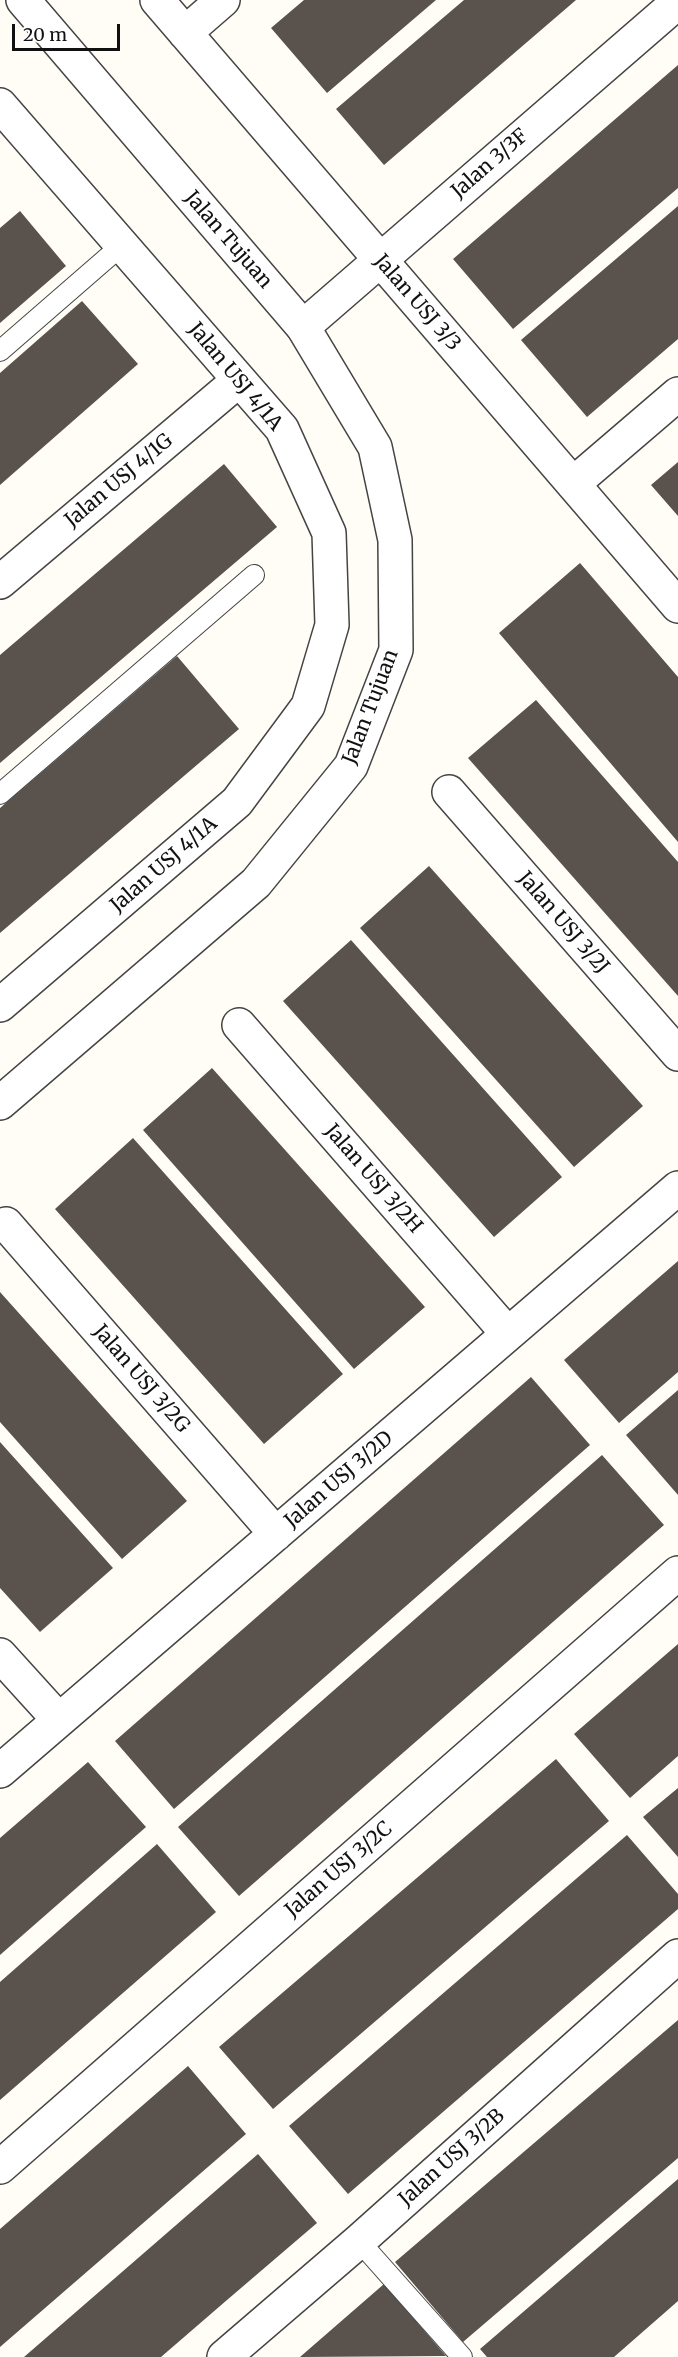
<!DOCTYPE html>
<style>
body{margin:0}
#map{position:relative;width:678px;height:2357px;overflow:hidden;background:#fffdf5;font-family:Merriweather,serif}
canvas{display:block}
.scale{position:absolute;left:12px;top:24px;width:108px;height:27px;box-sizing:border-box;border:3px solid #111;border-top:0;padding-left:8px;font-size:18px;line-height:21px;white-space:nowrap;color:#111;-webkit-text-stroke:4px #fff;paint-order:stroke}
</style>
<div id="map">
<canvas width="678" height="2357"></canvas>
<div class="scale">20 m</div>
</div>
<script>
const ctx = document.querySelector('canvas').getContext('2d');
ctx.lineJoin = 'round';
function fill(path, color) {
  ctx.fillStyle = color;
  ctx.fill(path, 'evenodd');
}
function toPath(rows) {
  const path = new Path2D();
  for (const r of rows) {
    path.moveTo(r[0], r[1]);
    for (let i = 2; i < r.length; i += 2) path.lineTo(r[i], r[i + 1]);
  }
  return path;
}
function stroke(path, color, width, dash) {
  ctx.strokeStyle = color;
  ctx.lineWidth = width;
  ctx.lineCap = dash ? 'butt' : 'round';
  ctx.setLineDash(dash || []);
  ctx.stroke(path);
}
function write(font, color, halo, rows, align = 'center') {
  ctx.font = font + ' Merriweather,serif';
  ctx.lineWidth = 6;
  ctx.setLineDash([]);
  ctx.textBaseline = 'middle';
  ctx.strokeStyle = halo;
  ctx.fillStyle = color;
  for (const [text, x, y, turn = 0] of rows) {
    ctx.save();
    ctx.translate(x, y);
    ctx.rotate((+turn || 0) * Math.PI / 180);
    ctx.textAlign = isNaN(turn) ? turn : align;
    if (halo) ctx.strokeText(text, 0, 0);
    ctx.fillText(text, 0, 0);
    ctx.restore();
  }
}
fill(toPath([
 [304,0,436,0,327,93,271,28],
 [464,0,576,0,384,165,336,109],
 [678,65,678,188,513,329,453,259],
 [678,206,678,339,587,417,521,340],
 [20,211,66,266,0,323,0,228],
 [82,301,138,364,0,485,0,373],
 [678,462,678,516,651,485],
 [224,464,277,527,0,763,0,655],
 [580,563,678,677,678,842,499,633],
 [177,656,239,729,0,933,0,808],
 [536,700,678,862,678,996,468,758],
 [429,866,643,1106,574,1167,360,928],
 [351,940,562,1177,494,1237,283,1001],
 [212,1068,425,1307,354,1369,143,1130],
 [133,1138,343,1374,264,1444,55,1209],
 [678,1261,678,1372,619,1423,564,1360],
 [0,1292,187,1501,122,1559,0,1422],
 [531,1377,590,1445,174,1809,115,1741],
 [678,1390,678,1495,626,1435],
 [0,1442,113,1568,40,1632,0,1588],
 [602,1455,664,1525,239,1896,178,1827],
 [678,1644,678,1756,630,1798,574,1734],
 [556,1759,609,1821,273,2109,219,2047],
 [88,1762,146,1827,0,1955,0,1838],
 [678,1788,678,1857,643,1817],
 [627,1835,678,1894,678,1909,348,2194,289,2126],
 [157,1844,216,1912,0,2100,0,1982],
 [678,2020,678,2158,463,2342,395,2262],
 [188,2066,246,2134,0,2347,0,2229],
 [258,2154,317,2223,227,2300,161,2357,24,2357],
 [678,2179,678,2301,614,2357,487,2357,480,2349],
 [384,2284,446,2356,300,2357,323,2337]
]), '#5a524d');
const service = toPath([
 [0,351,122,245],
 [0,794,254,575],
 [359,2241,462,2357]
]);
const minor = toPath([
 [157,0,678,606],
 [185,33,223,0],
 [0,105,282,429,329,533,332,625,308,706,237,802,0,1005],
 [303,327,678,2],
 [573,484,678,394],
 [0,582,239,380],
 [449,792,678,1054],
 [239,1025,508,1334],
 [6,1224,276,1534],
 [0,1655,59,1720],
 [0,1771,678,1188],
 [0,2167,678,1573],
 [224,2357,359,2241,678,1956]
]);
const tertiary = toPath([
 [0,1103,256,883,351,766,396,650,395,540,375,447,303,327,23,0]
]);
stroke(service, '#444', 22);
stroke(minor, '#444', 36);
stroke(tertiary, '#444', 36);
stroke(service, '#fff', 20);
stroke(minor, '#fff', 33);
stroke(tertiary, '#fff', 33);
write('20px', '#111', '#fff', [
 ["Jalan 3/3F",490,164,-41],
 ["Jalan Tujuan",228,240,49],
 ["Jalan USJ 3/3",417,303,49],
 ["Jalan USJ 4/1A",235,377,50],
 ["Jalan USJ 4/1G",119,481,-40],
 ["Jalan Tujuan",371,707,-69],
 ["Jalan USJ 4/1A",164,865,-41],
 ["Jalan USJ 3/2J",563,923,49],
 ["Jalan USJ 3/2H",373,1179,49],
 ["Jalan USJ 3/2G",141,1379,49],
 ["Jalan USJ 3/2D",339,1480,-41],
 ["Jalan USJ 3/2C",339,1870,-41],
 ["Jalan USJ 3/2B",452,2158,-42]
]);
</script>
